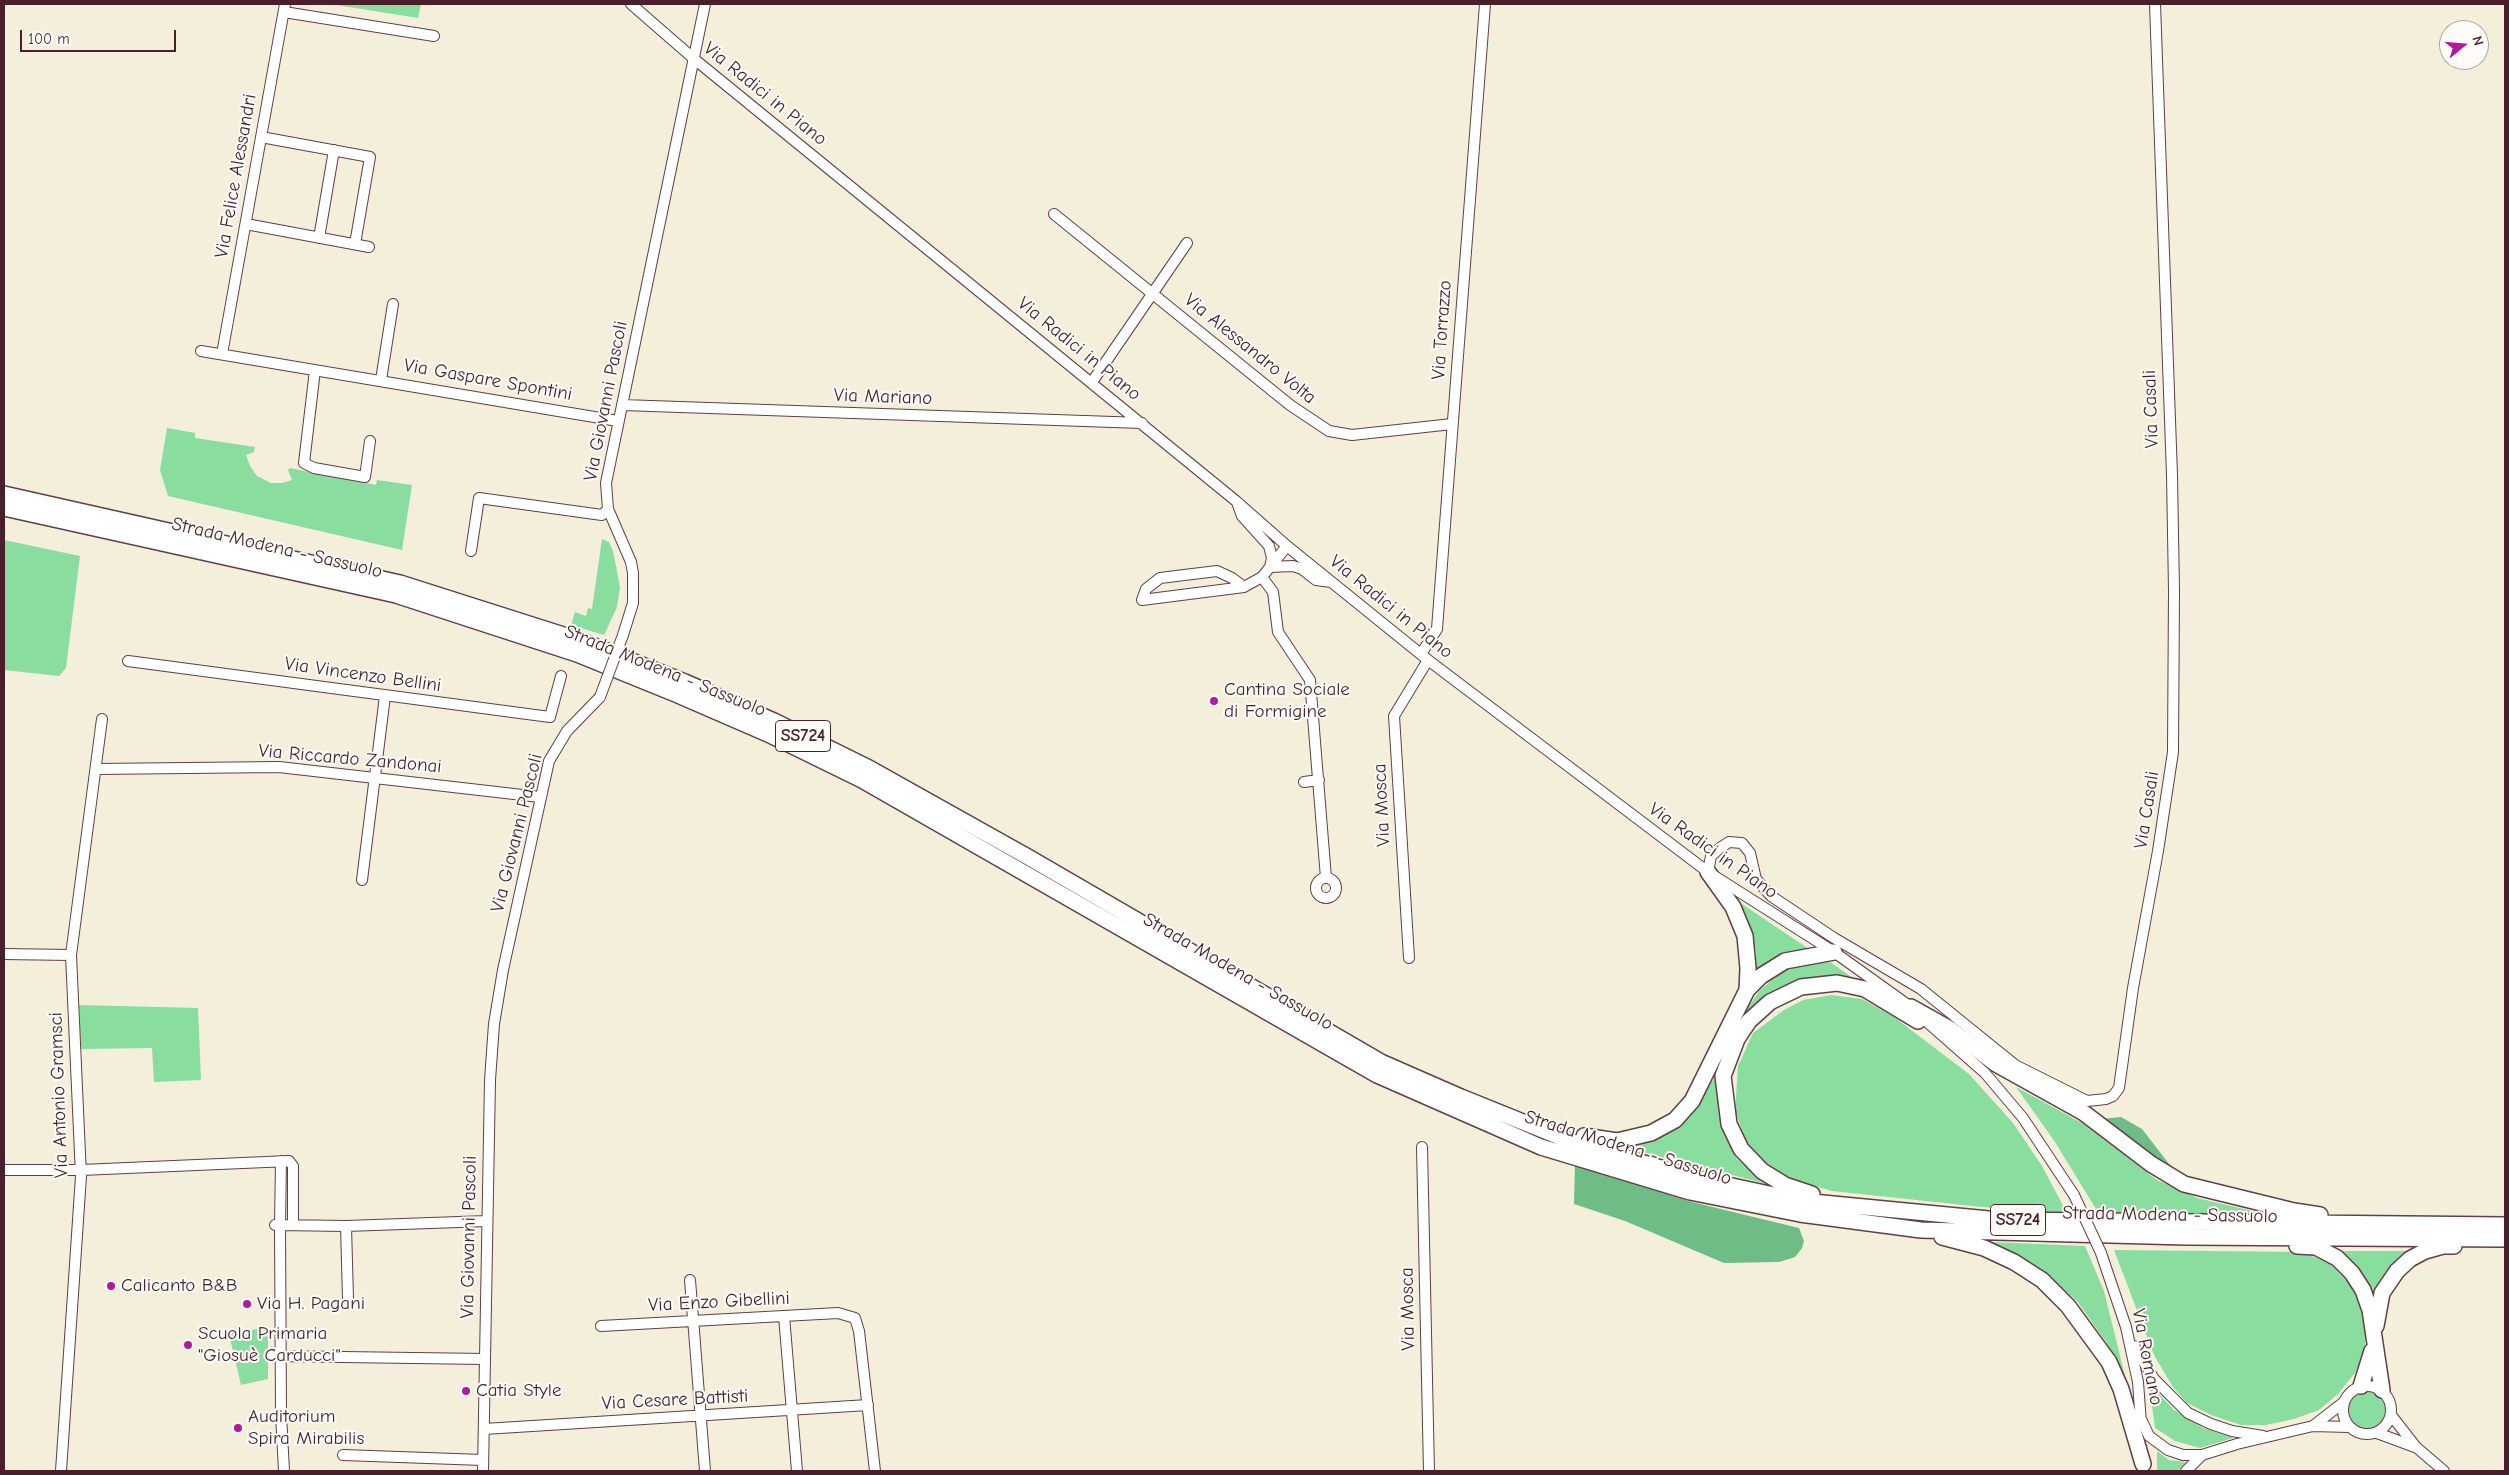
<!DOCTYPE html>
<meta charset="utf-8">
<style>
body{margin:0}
#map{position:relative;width:2509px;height:1475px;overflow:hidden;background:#f3efdb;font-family:"Comic Neue",sans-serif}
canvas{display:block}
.frame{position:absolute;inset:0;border:5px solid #4a1f2b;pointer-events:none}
.north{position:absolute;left:2439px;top:20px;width:50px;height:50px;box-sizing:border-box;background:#fdfcf7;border:1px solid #b5a4a5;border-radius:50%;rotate:73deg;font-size:14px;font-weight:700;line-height:20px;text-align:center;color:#4a1f2b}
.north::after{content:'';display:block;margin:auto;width:18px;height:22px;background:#b5179e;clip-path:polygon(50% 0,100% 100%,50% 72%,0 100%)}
.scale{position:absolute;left:20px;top:30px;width:156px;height:22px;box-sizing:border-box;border:2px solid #4a1f2b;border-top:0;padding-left:6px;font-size:15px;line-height:18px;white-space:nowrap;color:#4a1f2b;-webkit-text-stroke:4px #fdfcf7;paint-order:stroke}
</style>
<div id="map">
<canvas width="2509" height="1475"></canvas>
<div class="frame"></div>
<div class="north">N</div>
<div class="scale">100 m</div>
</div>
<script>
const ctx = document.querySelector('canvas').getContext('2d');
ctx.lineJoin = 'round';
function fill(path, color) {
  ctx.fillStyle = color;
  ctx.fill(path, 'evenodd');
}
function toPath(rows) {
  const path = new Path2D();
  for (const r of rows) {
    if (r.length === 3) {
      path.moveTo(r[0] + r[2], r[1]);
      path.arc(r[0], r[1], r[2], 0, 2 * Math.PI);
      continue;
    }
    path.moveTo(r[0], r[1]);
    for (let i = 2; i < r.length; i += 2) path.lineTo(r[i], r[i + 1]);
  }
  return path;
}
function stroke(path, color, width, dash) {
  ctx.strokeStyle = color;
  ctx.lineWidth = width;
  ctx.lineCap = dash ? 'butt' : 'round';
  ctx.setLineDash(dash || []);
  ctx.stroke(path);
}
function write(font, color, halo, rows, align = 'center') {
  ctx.font = font + ' "Comic Neue",sans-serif';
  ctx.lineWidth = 4;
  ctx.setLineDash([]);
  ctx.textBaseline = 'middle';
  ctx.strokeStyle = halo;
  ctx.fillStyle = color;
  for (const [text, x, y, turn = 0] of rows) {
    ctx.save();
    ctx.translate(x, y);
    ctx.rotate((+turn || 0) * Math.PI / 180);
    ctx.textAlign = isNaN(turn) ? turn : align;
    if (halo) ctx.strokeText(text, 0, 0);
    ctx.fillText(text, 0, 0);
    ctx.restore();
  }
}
fill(toPath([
 [330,4,421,4,418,18],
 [167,428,195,433,195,438,255,447,254,452,246,455,250,466,257,476,271,483,282,483,292,480,288,470,290,468,376,485,377,480,412,485,402,550,168,496,160,470],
 [602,539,609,542,613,551,620,587,617,607,604,635,571,625,575,612,586,616,588,608,592,609],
 [4,540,80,556,66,668,59,676,4,670],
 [1739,902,1812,951,1756,974,1756,952,1750,926],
 [1830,962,1860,983,1808,983,1735,1033,1746,1010,1760,990,1779,974,1798,965],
 [1831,995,1862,999,1894,1017,1969,1074,2013,1123,2042,1166,2067,1213,1982,1207,1832,1191,1795,1180,1771,1169,1746,1141,1735,1111,1738,1066,1753,1033,1784,1010,1803,1000],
 [79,1005,198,1008,201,1080,154,1082,152,1048,81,1049],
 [1715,1077,1721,1127,1737,1159,1767,1184,1627,1148,1663,1135,1688,1118],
 [2016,1087,2082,1123,2157,1180,2197,1198,2274,1216,2099,1214,2055,1142],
 [1990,1242,2085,1246,2104,1291,2126,1380,2106,1342,2077,1301,2043,1271],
 [2114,1250,2303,1252,2330,1264,2352,1286,2366,1319,2365,1349,2355,1373,2338,1394,2319,1410,2294,1419,2266,1425,2241,1425,2211,1415,2187,1403,2173,1387,2154,1355],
 [2341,1251,2416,1251,2376,1302,2368,1283],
 [268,1327,268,1379,241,1385,229,1334],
 [2149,1383,2173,1409,2203,1428,2233,1438,2200,1448,2175,1441,2155,1428],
 [2367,1410,19],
 [2157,1451,2169,1460,2186,1462,2178,1471,2157,1471]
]), '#89dd9f');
fill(toPath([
 [2121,1117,2142,1129,2173,1169,2101,1119],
 [1575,1164,1692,1202,1799,1228,1804,1241,1802,1248,1795,1257,1779,1262,1724,1263,1625,1221,1574,1204]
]), '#6ebc86');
const minor = toPath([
 [631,4,693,58,1236,501,1287,546,1428,660,1708,872,1834,952,1915,1010],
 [284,12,434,36],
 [261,137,370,157,355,244],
 [1054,214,1290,405,1329,431,1352,435,1452,424],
 [246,224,369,247],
 [319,238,334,150],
 [201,351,618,421],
 [222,354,285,4],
 [315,370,304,463,314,468,365,477,370,441],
 [381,380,393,304],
 [1092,382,1187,243],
 [622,405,1142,423],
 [1237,502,1242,516,1269,546,1272,558,1270,567,1262,577,1244,587,1142,600,1146,589,1160,578,1217,571,1232,578,1244,587],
 [1287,546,1270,567,1293,566,1302,569,1316,580,1331,582],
 [471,551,479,498,602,515,608,509],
 [1262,577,1273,592,1278,632,1310,680,1326,878],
 [623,635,633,603,633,573,631,562,608,509,606,483,705,4],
 [1421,654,1437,629,1485,4],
 [128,661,550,717,561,676],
 [96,769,279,767,540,797],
 [1304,782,1319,780],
 [1708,872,1711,856,1720,848,1729,842,1742,843,1750,853,1756,879,1771,896,1834,938,1921,989,2015,1065,2087,1101,2106,1099,2113,1096,2119,1088,2133,988,2158,851,2173,752,2174,591,2172,475,2155,4],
 [1326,888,10],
 [362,880,385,696],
 [4,954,71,955],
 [1409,958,1394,716,1428,660],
 [1927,1022,1985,1073,2023,1118,2074,1195],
 [1422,1147,1429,1471],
 [4,1170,81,1170,289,1161,293,1166,293,1225],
 [275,1225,280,1225,281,1161],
 [346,1226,348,1299],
 [2101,1253,2126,1327,2138,1382,2141,1424],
 [690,1280,705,1471],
 [784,1316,797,1471],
 [601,1326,838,1313,855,1318,859,1331,875,1471],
 [2134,1346,2154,1379,2188,1413,2211,1424,2232,1431,2263,1436],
 [271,1356,485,1359],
 [2367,1410,24],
 [2391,1415,2416,1447,2444,1471],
 [2141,1419,2149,1436,2168,1450,2183,1455,2202,1455,2237,1444,2313,1426,2349,1427],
 [2313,1426,2344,1402],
 [484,1429,868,1405],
 [2377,1433,2415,1447],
 [343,1455,483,1460],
 [61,1471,81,1176,71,955,102,719],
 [284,1471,281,1414,280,1225,346,1226,487,1221],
 [483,1471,490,1080,494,1024,503,970,549,761,567,731,600,697],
 [2186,1471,2202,1455]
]);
const highway = toPath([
 [4,494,400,583,579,640,685,682,774,721,869,768,1028,857,1381,1062,1461,1097,1575,1143,1695,1178,1802,1201,1999,1220,2505,1225],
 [4,508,396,595,577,654,678,695,768,734,862,780,1377,1075,1541,1147,1690,1192,1800,1214,1921,1230,2186,1237,2505,1239],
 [1747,990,1761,976,1785,961,1834,952],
 [1911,1007,1950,1029,1996,1064,2084,1113,2151,1164,2184,1184,2294,1211,2320,1215],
 [1584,1136,1617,1141,1651,1133,1675,1120,1692,1101,1747,990,1748,968,1745,936,1733,907,1708,872],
 [1812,1194,1785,1185,1762,1171,1741,1149,1729,1124,1723,1076,1737,1039,1749,1021,1770,1002,1801,987,1837,983,1865,989,1918,1021],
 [1942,1237,1984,1248,2014,1262,2042,1280,2068,1306,2109,1362,2121,1389,2143,1464],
 [2297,1246,2316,1247,2337,1258,2352,1273,2363,1290,2370,1310,2382,1390],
 [2376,1326,2382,1293,2397,1271,2410,1259,2425,1251,2443,1246,2454,1246],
 [2361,1386,2372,1351]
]);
stroke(minor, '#633e45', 12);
stroke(highway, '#633e45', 18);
stroke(minor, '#fff', 10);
stroke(highway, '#fff', 15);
const minorBridge = toPath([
 [600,697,623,635],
 [2074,1195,2101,1253]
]);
stroke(minorBridge, '#633e45', 12, []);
stroke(minorBridge, '#fff', 10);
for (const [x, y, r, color] of [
 [1214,701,5,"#b5179e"],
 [111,1286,5,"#b5179e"],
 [247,1304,5,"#b5179e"],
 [188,1345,5,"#b5179e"],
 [466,1391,5,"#b5179e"],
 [238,1428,5,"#b5179e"]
]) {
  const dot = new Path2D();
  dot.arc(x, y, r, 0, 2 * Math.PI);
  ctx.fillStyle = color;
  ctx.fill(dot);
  stroke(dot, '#fdfcf7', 2);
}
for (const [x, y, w] of [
 [803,736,55],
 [2018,1220,55]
]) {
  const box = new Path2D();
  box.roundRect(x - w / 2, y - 15.5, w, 31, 4);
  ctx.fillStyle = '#fdfcf7';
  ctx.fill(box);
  stroke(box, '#4a1f2b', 1);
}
write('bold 18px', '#4a1f2b', null, [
 ["SS724",803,736],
 ["SS724",2018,1220]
]);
write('19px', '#4a1f2b', '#fdfcf7', [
 ["Via Radici in Piano",765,94,39],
 ["Via Felice Alessandri",236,176,-80],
 ["Via Torrazzo",1442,330,-86],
 ["Via Radici in Piano",1079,349,39],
 ["Via Alessandro Volta",1250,349,39],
 ["Via Gaspare Spontini",488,380,10],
 ["Via Mariano",883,397,2],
 ["Via Giovanni Pascoli",606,401,-79],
 ["Via Casali",2151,409,-92],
 ["Strada Modena - Sassuolo",277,548,13],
 ["Via Radici in Piano",1391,607,39],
 ["Strada Modena - Sassuolo",665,671,22],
 ["Via Vincenzo Bellini",363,675,8],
 ["Via Riccardo Zandonai",350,759,5],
 ["Via Mosca",1382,805,-93],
 ["Via Casali",2147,810,-81],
 ["Via Giovanni Pascoli",517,833,-76],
 ["Via Radici in Piano",1713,851,35],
 ["Strada Modena - Sassuolo",1238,972,30],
 ["Via Antonio Gramsci",59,1095,-92],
 ["Strada Modena - Sassuolo",1628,1148,17],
 ["Strada Modena - Sassuolo",2170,1215,1],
 ["Via Giovanni Pascoli",469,1237,-89],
 ["Via Enzo Gibellini",719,1302,-3],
 ["Via Mosca",1408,1309,-91],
 ["Via Romano",2147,1357,79],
 ["Via Cesare Battisti",675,1400,-3]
]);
write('19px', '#4a1f2b', '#fdfcf7', [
 ["Cantina Sociale",1224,690],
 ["di Formigine",1224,712],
 ["Calicanto B&B",121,1286],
 ["Via H. Pagani",257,1304],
 ["Scuola Primaria",198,1334],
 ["\"Giosuè Carducci\"",198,1356],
 ["Catia Style",476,1391],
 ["Auditorium",248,1417],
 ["Spira Mirabilis",248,1439]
], 'left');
</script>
